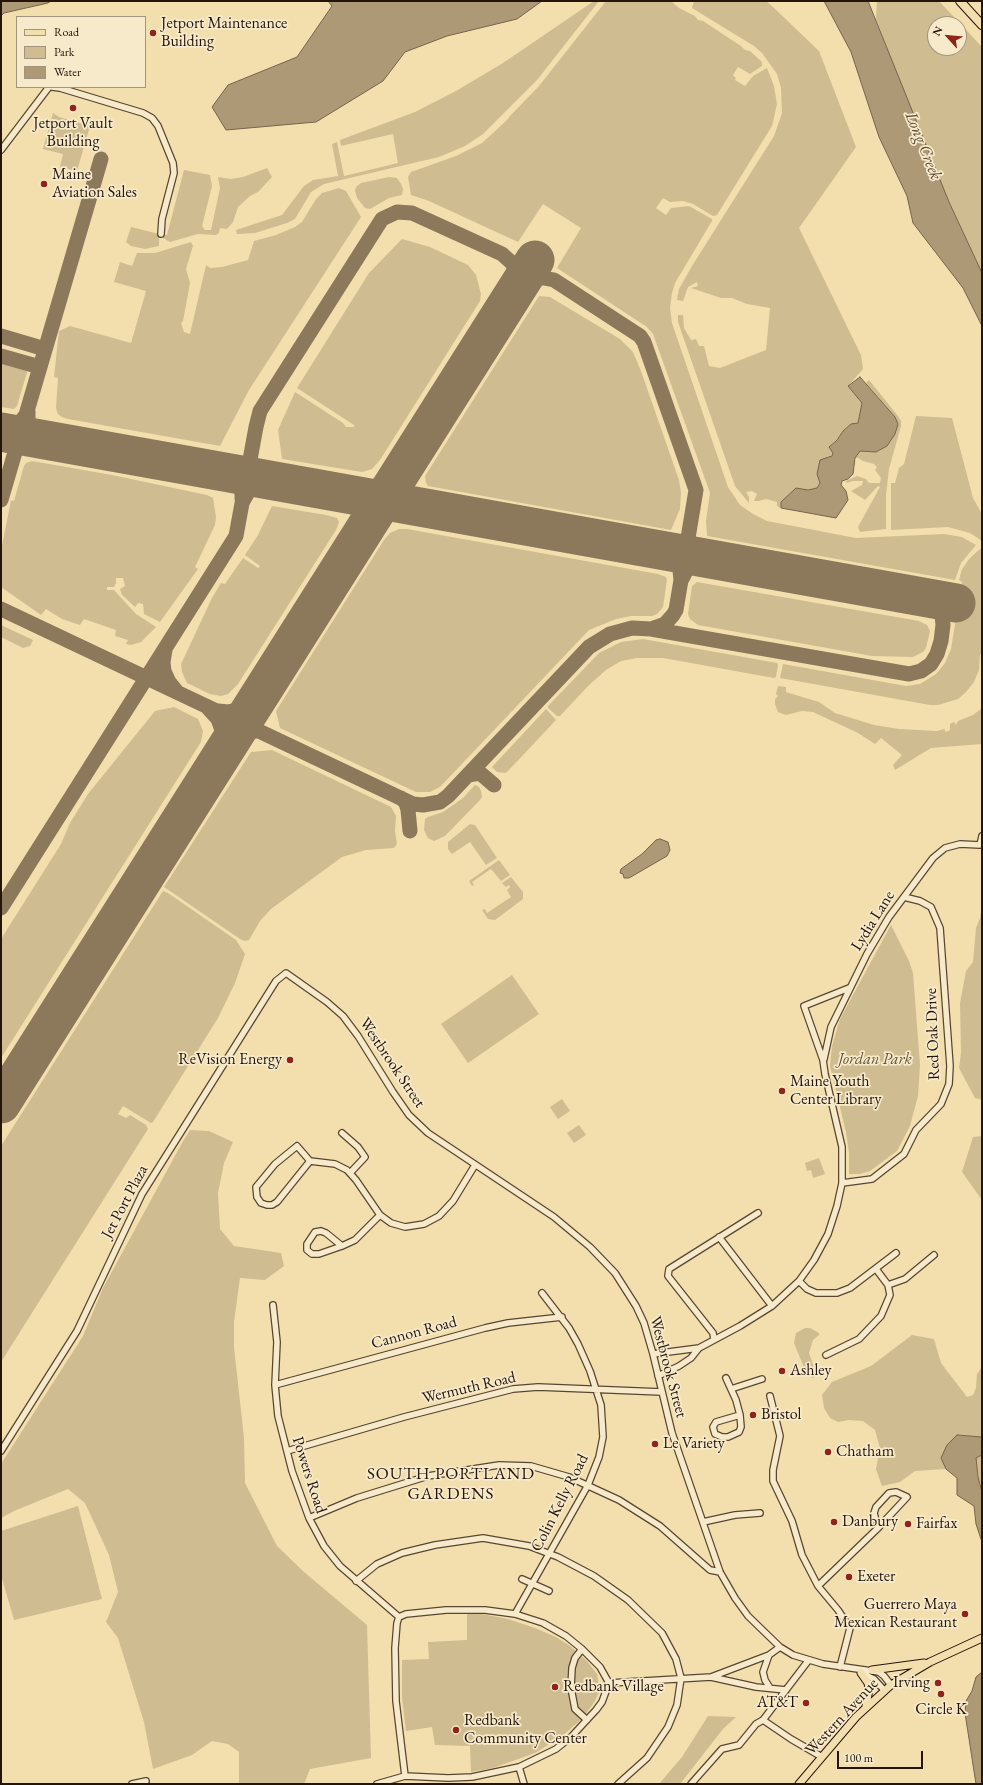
<!DOCTYPE html>
<style>
body{margin:0}
#map{position:relative;width:983px;height:1785px;overflow:hidden;background:#f3dead;font-family:"EB Garamond",serif}
canvas{display:block}
.frame{position:absolute;inset:0;border:2px solid #24140a;pointer-events:none}
.legend{position:absolute;left:16px;top:16px;width:130px;height:72px;box-sizing:border-box;background:#f7eaca;border:1px solid #a3947d;margin:0;padding:5px 7px;list-style:none;font-size:12px;color:#24140a}
.legend li{display:flex;align-items:center;gap:8px;height:20px}
.legend b{width:20px;border:1px solid #a3947d}
.north{position:absolute;left:927px;top:16px;width:40px;height:40px;box-sizing:border-box;background:#f7eaca;border:1px solid #a3947d;border-radius:50%;rotate:297deg;font-size:11px;font-weight:700;line-height:16px;text-align:center;color:#24140a}
.north::after{content:'';display:block;margin:auto;width:14px;height:18px;background:#8f2418;clip-path:polygon(50% 0,100% 100%,50% 72%,0 100%)}
.scale{position:absolute;left:837px;top:1751px;width:86px;height:18px;box-sizing:border-box;border:2px solid #24140a;border-top:0;padding-left:5px;font-size:12px;line-height:14px;white-space:nowrap;color:#24140a;-webkit-text-stroke:3px #f7eaca;paint-order:stroke}
</style>
<div id="map">
<canvas width="983" height="1785"></canvas>
<div class="frame"></div>
<ul class="legend">
<li><b style="height:5px;background:#f3dead"></b>Road</li>
<li><b style="height:11px;background:#d0bc91"></b>Park</li>
<li><b style="height:11px;background:#ad9976"></b>Water</li>
</ul>
<div class="north">N</div>
<div class="scale">100 m</div>
</div>
<script>
const ctx = document.querySelector('canvas').getContext('2d');
ctx.lineJoin = 'round';
function fill(path, color) {
  ctx.fillStyle = color;
  ctx.fill(path, 'evenodd');
}
function toPath(rows) {
  const path = new Path2D();
  for (const r of rows) {
    path.moveTo(r[0], r[1]);
    for (let i = 2; i < r.length; i += 2) path.lineTo(r[i], r[i + 1]);
  }
  return path;
}
function stroke(path, color, width, dash) {
  ctx.strokeStyle = color;
  ctx.lineWidth = width;
  ctx.lineCap = dash ? 'butt' : 'round';
  ctx.setLineDash(dash || []);
  ctx.stroke(path);
}
function write(font, color, halo, rows, align = 'center') {
  ctx.font = font + ' "EB Garamond",serif';
  ctx.lineWidth = 3.5;
  ctx.setLineDash([]);
  ctx.textBaseline = 'middle';
  ctx.strokeStyle = halo;
  ctx.fillStyle = color;
  for (const [text, x, y, turn = 0] of rows) {
    ctx.save();
    ctx.translate(x, y);
    ctx.rotate((+turn || 0) * Math.PI / 180);
    ctx.textAlign = isNaN(turn) ? turn : align;
    if (halo) ctx.strokeText(text, 0, 0);
    ctx.fillText(text, 0, 0);
    ctx.restore();
  }
}
fill(toPath([
 [594,1,599,1,537,80,483,134,465,146,439,157,324,184,311,192,295,219,287,223,255,233,237,234,236,230,282,215,304,186,313,180,338,176,332,144,337,142,344,176,398,163,393,134,341,146,340,140,415,112,456,91,503,63],
 [606,1,671,1,679,8,695,16,698,20,703,21,741,46,745,50,750,51,762,62,762,66,750,74,738,67,733,75,736,78,735,80,745,86,753,76,767,68,774,86,777,104,772,126,717,215,713,216,693,204,683,201,670,202,663,198,656,208,666,215,671,208,689,206,712,219,712,221,675,283,672,293,670,308,672,323,728,487,740,505,753,514,767,521,856,538,944,534,962,537,976,545,961,563,955,580,707,536,706,521,710,493,653,334,647,327,557,268,581,228,543,204,518,242,429,201,411,195,408,177,411,172,456,156,482,143,492,134,508,119,510,116,539,86],
 [694,1,766,1,773,7,819,51,856,147,799,228,861,355,863,369,848,386,862,403,858,423,851,424,843,431,837,439,829,447,833,453,819,479,820,483,817,488,808,490,781,502,781,508,777,506,777,502,766,499,759,501,754,501,757,494,752,491,746,492,749,497,749,503,735,486,678,322,678,315,683,315,684,328,691,340,696,339,699,346,704,346,709,366,720,368,766,350,770,308,747,304,732,298,721,298,691,288,698,286,697,282,688,287,683,301,677,300,679,289,692,266,774,136,782,113,781,88,777,74,762,53,754,46,692,8],
 [877,1,939,1,982,47,982,273,949,202,923,142,876,19],
 [935,24,959,24,959,48,935,48],
 [53,113,59,117,90,126,77,171,60,167,63,154,43,149],
 [267,168,272,177,258,192,250,196,238,207,233,222,227,229,220,228,219,233,216,235,198,234,170,242,163,238,163,235,167,235,184,170,210,175,212,186,202,226,205,230,211,230,220,188,218,177,231,179,243,177],
 [389,177,397,178,401,184,403,189,402,195,389,198,370,209,365,208,357,198,355,191,356,187,361,183],
 [339,188,346,191,361,217,249,390,220,446,68,419,62,417,58,414,56,408,58,378,54,377,59,331,70,326,131,343,146,291,114,282,120,262,132,266,137,253,155,253,191,242,193,246,186,269,190,283,183,321,181,323,184,332,190,334,206,265,210,268,222,267,248,260,254,241,276,235,295,227,302,222,316,199,322,193],
 [131,227,159,234,159,246,145,249,131,246,126,242],
 [402,239,430,247,468,265,476,275,481,294,480,301,380,460,372,469,362,472,282,459,278,430,295,392,343,423,346,427,354,427,354,425,297,388,369,273],
 [539,296,550,297,620,339,633,352,641,371,679,480,681,493,680,509,671,530,428,486,426,483,425,476],
 [1,361,28,369,17,406,14,409,1,407],
 [869,380,898,416,901,421,901,426,889,469,886,495,886,529,860,532,858,527,880,487,878,486,865,500,851,491,862,485,863,481,853,481,847,483,846,481,857,476,866,479,869,483,880,483,881,478,875,470,877,467,874,464,863,461,858,458,855,458,860,451,876,452,887,446,895,417,866,383],
 [916,416,952,418,973,498,982,514,982,541,970,533,948,527,891,530,891,483,895,483,899,468,904,464],
 [32,461,112,475,207,495,213,498,216,517,215,525,195,567,198,569,160,622,144,614,143,604,138,603,135,607,122,595,120,589,125,586,123,578,116,578,116,583,114,587,107,587,107,590,114,590,136,614,156,627,141,642,131,645,126,644,128,640,115,636,116,630,84,619,80,625,62,619,46,609,41,615,1,587,1,551,11,500,14,501,24,466,26,463],
 [272,506,326,515,337,518,339,522,336,530,238,684,228,694,221,696,210,694,187,683,182,672,181,664,212,598,221,583,225,584,243,558,258,568,260,566,245,555,258,535],
 [399,529,407,529,658,574,666,577,667,580,663,607,657,614,652,616,631,616,616,619,589,630,440,787,430,792,416,792,280,728,276,711,384,540,390,533],
 [980,549,982,551,982,652,980,655,979,670,974,682,966,692,958,699,938,705,930,705,780,678,783,664,906,686,920,684,936,674,945,663,951,649,962,582,959,580,962,569,970,558],
 [697,582,919,621,927,625,930,631,926,648,923,652,913,657,872,656,698,625,690,619,688,614,692,586],
 [1,625,33,640,30,646,23,648,1,637],
 [643,639,777,663,778,665,776,677,774,678,663,658,637,658,621,661,606,670,589,685,560,716,557,716,548,708,548,706,599,653,621,642],
 [778,686,786,687,786,692,789,693,819,702,835,713,874,725,899,729,937,731,944,729,946,732,950,730,950,724,954,722,956,725,958,721,973,715,982,708,982,744,931,748,895,770,893,765,902,755,881,738,875,744,858,733,813,712,802,711,786,715,778,712,775,704,775,699,778,696,776,694],
 [174,707,198,719,203,731,201,742,1,1058,1,939,61,844,70,823,88,794,155,711],
 [546,709,556,720,508,771,505,773,497,772,492,767],
 [272,750,391,807,396,816,395,831,397,844,394,848,366,850,342,857,271,909,260,921,249,940,245,941,240,939,164,887,251,752],
 [475,785,479,787,481,791,482,797,479,801,445,836,434,841,428,838,424,830,425,819,428,817,443,812,463,798],
 [470,824,475,825,497,858,486,865,470,842,452,854,448,849,448,842],
 [499,860,510,875,501,881,491,869,472,882,474,885,472,886,469,881],
 [511,877,523,892,523,899,495,920,488,919,482,910,485,909,487,913,511,897,507,890,510,887,509,885,506,887,502,883],
 [163,891,168,893,236,940,245,954,235,983,218,1018,153,1122,151,1123,123,1106,118,1114,126,1118,130,1115,146,1125,148,1129,1,1362,1,1146],
 [982,906,982,1100,975,1098,959,1068,961,1053,960,1003,966,971,973,962,976,928,980,918],
 [891,925,909,961,913,973,920,1065,918,1096,910,1126,897,1151,870,1171,860,1174,849,1174,849,1153,846,1132,830,1066,832,1046,840,1019],
 [512,975,539,1014,468,1063,441,1024],
 [562,1099,570,1111,558,1119,550,1107],
 [579,1125,586,1135,574,1143,567,1133],
 [190,1130,209,1131,233,1142,224,1163,218,1193,220,1229,234,1246,281,1253,284,1266,265,1280,240,1278,234,1322,234,1347,244,1438,245,1483,277,1546,304,1572,367,1625,371,1758,310,1769,304,1784,239,1784,239,1752,228,1744,212,1741,192,1755,153,1769,144,1722,118,1638,106,1622,118,1592,109,1555,85,1503,68,1489,14,1511,1,1518,1,1464,83,1336,103,1288,182,1143],
 [982,1136,982,1200,962,1172,973,1137],
 [819,1158,825,1174,813,1178,811,1170,807,1171,805,1163],
 [805,1328,810,1328,819,1333,819,1335,813,1340,809,1353,816,1373,815,1377,812,1378,805,1370,794,1343,796,1333],
 [912,1335,934,1339,941,1363,967,1397,973,1395,976,1388,977,1374,982,1367,982,1437,957,1435,941,1458,946,1469,915,1471,900,1482,882,1486,876,1469,880,1448,875,1430,863,1421,849,1420,838,1422,830,1418,824,1408,822,1395,832,1382,871,1366],
 [982,1455,982,1492,978,1477,976,1458],
 [78,1506,102,1599,14,1620,1,1575,1,1531],
 [467,1614,482,1614,508,1619,535,1628,556,1637,570,1646,587,1661,597,1674,599,1684,599,1692,595,1701,583,1718,561,1737,535,1753,493,1768,471,1772,470,1746,435,1745,432,1727,406,1731,402,1697,402,1660,429,1659,428,1642,467,1640],
 [708,1716,736,1717,723,1729,680,1784,659,1784,682,1757]
]), '#d0bc91');
const water = toPath([
 [1,1,51,1,48,3,4,13,1,16,1,1],
 [328,1,542,1,517,19,447,36,405,52,383,81,316,122,226,130,212,107,228,85,297,57,332,6,328,1],
 [824,1,868,1,949,202,982,273,982,326,963,288,913,223,907,196,879,137,851,52,824,1],
 [860,377,895,417,898,424,895,434,887,446,876,452,860,451,855,458,853,474,848,479,842,481,841,485,846,491,848,500,836,518,781,508,781,502,796,488,808,490,817,488,820,483,817,474,820,460,832,456,833,453,829,447,837,440,843,431,851,424,858,423,862,403,848,386,860,377],
 [660,839,668,842,670,850,667,856,629,878,624,878,623,874,620,873,621,869,642,854,656,840,660,839],
 [957,1435,982,1437,982,1455,976,1458,978,1477,982,1492,982,1542,976,1524,974,1506,957,1495,957,1478,946,1469,941,1458,947,1445,957,1435],
 [982,1672,982,1784,976,1784,965,1713,966,1701,972,1691,976,1677,982,1672]
]);
fill(water, '#ad9976');
stroke(water, '#76644b', 1);
stroke(toPath([
 [513,292,525,282,533,278,544,278,554,280,640,336,644,342,696,490,681,580],
 [1,336,45,349],
 [1,356,40,367],
 [28,411,28,421,32,428,38,435,48,440],
 [1,431,18,425,26,415],
 [223,473,238,484,242,492,242,499],
 [1,500,101,159],
 [243,501,248,492,254,486,274,481],
 [682,579,686,571,692,565,709,559],
 [1,609,413,804,423,805,440,802,448,796,589,647,610,634,632,628,651,629,909,674,921,671,931,664,937,654,941,641,943,625,942,615,935,605,924,598],
 [651,629,665,624,673,615,676,610,681,580,680,570,675,560,658,550],
 [165,650,163,662,164,671,169,682,177,692],
 [208,708,218,719,223,733,222,745,218,761],
 [218,711,228,712,241,709,259,696],
 [228,745,240,733,247,731,258,731],
 [468,775,480,773,494,785],
 [401,798,406,803,408,810,410,831],
 [1,908,236,536,256,427,260,411,382,219,397,212,412,213,502,254,512,263,517,272,517,283,513,292],
 [1,1099,8,1093]
]), '#8c795c', 15);
stroke(toPath([
 [1,432,956,603],
 [1,1104,535,260]
]), '#8c795c', 39);
const minor = toPath([
 [52,87,60,88,143,113,152,118,158,126,173,163,174,173,162,219,161,234],
 [1,150,49,87],
 [824,1059,831,1027,867,954,889,917,933,858,945,848,960,844,980,845,982,836],
 [342,1133,358,1147,365,1157,350,1173],
 [297,1146,310,1161,277,1202,272,1205,267,1205,261,1203,257,1197,256,1187,275,1164,297,1146],
 [310,1161,335,1164,347,1170,356,1180,380,1215,391,1223,405,1227,424,1224,439,1216,453,1201,475,1165],
 [842,1183,872,1179,904,1154,916,1130,941,1104,949,1084,950,1066,940,928,931,907,920,901,904,897],
 [321,1231,326,1233,342,1246,319,1254,312,1254,307,1250,307,1244,315,1232,321,1231],
 [719,1237,772,1306],
 [342,1246,355,1240,380,1215],
 [799,1281,807,1289,816,1293,837,1293,850,1288,896,1253],
 [888,1285,905,1279,934,1255],
 [273,1305,277,1342,275,1385,278,1416,292,1471,309,1518,324,1546,340,1566,399,1617],
 [714,1339,713,1333,668,1276,669,1269,758,1213],
 [653,1354,699,1348],
 [826,1355,859,1339,881,1316,890,1295,888,1285,876,1269],
 [658,1376,679,1366,691,1358,699,1348,740,1326,772,1306,799,1281,814,1260,828,1234,837,1206,842,1183,842,1147,825,1074,823,1060,804,1006,849,988],
 [726,1378,736,1400,740,1415],
 [275,1385,485,1328,508,1323,562,1317],
 [731,1389,762,1379],
 [770,1396,780,1436,773,1470,773,1481,792,1521,802,1555,818,1586],
 [740,1415,741,1427,739,1432,728,1437,722,1437,715,1434,713,1427,716,1422,740,1415],
 [1,1451,77,1331,142,1194,276,981,286,973,327,1002,343,1016,358,1036,393,1092,409,1115,428,1133,554,1217,590,1247,615,1273,636,1306,644,1323,653,1354,672,1433,720,1572,735,1598,748,1616,780,1647,793,1655,823,1664,879,1672,884,1676,891,1685],
 [287,1451,404,1417,513,1389,538,1387,662,1392],
 [309,1518,357,1498,428,1476,499,1465,531,1466,569,1477,619,1500,660,1526,710,1570,720,1572],
 [703,1522,735,1515,760,1513],
 [522,1579,549,1591],
 [356,1581,377,1564,402,1553,435,1545,483,1538,529,1546,558,1557,594,1576,628,1600,662,1633,676,1659,681,1678,677,1705,668,1727,647,1758,618,1784],
 [515,1614,588,1485,599,1457,603,1437,601,1405,590,1371,578,1344,569,1328,542,1293],
 [399,1617,406,1614,446,1610,485,1610,515,1614,543,1623,566,1636,582,1649,600,1667,609,1683],
 [399,1617,397,1623,395,1648,396,1701,405,1776],
 [582,1649,575,1658,572,1668,571,1688,575,1709,587,1720],
 [769,1655,763,1672,765,1680,770,1688],
 [840,1667,850,1628,838,1610,818,1586,876,1530,878,1528,907,1497,896,1492,889,1493,876,1507,874,1513,878,1528],
 [861,1673,874,1679,884,1690],
 [711,1677,769,1655,780,1647],
 [609,1683,711,1677,756,1687,786,1690],
 [763,1720,791,1739,822,1757],
 [519,1767,524,1784],
 [132,1784,146,1781],
 [377,1784,405,1776,448,1778,472,1777,519,1767,556,1749,572,1736,596,1710,602,1702,609,1683],
 [691,1784,722,1749,739,1745,756,1724,763,1720,808,1661]
]);
const major = toPath([
 [872,1670,924,1663],
 [861,1673,868,1683,869,1689,866,1706],
 [799,1784,856,1717,891,1685,930,1662,982,1638]
]);
const highway = toPath([
 [960,1,982,25]
]);
stroke(minor, '#584633', 8);
stroke(major, '#24140a', 9);
stroke(highway, '#24140a', 10);
stroke(minor, '#f7eaca', 5.5);
stroke(major, '#f3dead', 7);
stroke(highway, '#f3dead', 8);
for (const [x, y, r, color] of [
 [153,33,4,"#8f2418"],
 [73,108,4,"#8f2418"],
 [44,184,4,"#8f2418"],
 [290,1060,4,"#8f2418"],
 [782,1091,4,"#8f2418"],
 [782,1371,4,"#8f2418"],
 [753,1415,4,"#8f2418"],
 [655,1444,4,"#8f2418"],
 [828,1452,4,"#8f2418"],
 [834,1522,4,"#8f2418"],
 [908,1524,4,"#8f2418"],
 [849,1577,4,"#8f2418"],
 [965,1614,4,"#8f2418"],
 [938,1683,4,"#8f2418"],
 [555,1687,4,"#8f2418"],
 [941,1694,4,"#8f2418"],
 [806,1703,4,"#8f2418"],
 [456,1730,4,"#8f2418"]
]) {
  const dot = new Path2D();
  dot.arc(x, y, r, 0, 2 * Math.PI);
  ctx.fillStyle = color;
  ctx.fill(dot);
  stroke(dot, '#f7eaca', 1.5);
}
write('16px', '#24140a', '#f7eaca', [
 ["Jetport Maintenance",161,24],
 ["Building",161,42],
 ["Jetport Vault",73,124,"center"],
 ["Building",73,142,"center"],
 ["Maine",52,175],
 ["Aviation Sales",52,193],
 ["ReVision Energy",282,1060,"right"],
 ["Maine Youth",790,1082],
 ["Center Library",790,1100],
 ["Ashley",790,1371],
 ["Bristol",761,1415],
 ["Le Variety",663,1444],
 ["Chatham",836,1452],
 ["Danbury",842,1522],
 ["Fairfax",916,1524],
 ["Exeter",857,1577],
 ["Guerrero Maya",957,1605,"right"],
 ["Mexican Restaurant",957,1623,"right"],
 ["Irving",930,1683,"right"],
 ["Redbank Village",563,1687],
 ["AT&T",798,1703,"right"],
 ["Circle K",941,1710,"center"],
 ["Redbank",464,1721],
 ["Community Center",464,1739]
], 'left');
write('16px', '#24140a', '#f7eaca', [
 ["Lydia Lane",873,921,-58],
 ["Red Oak Drive",933,1034,-92],
 ["Westbrook Street",392,1063,56],
 ["Jet Port Plaza",125,1202,-62],
 ["Cannon Road",414,1333,-15],
 ["Westbrook Street",668,1367,75],
 ["Wermuth Road",469,1388,-13],
 ["Powers Road",309,1475,72],
 ["Colin Kelly Road",560,1503,-63],
 ["Western Avenue",842,1717,-47]
]);
write('italic 16px', '#604f39', '#f7eaca', [
 ["Jordan Park",875,1060]
]);
write('italic 17px', '#5b4935', '#f7eaca', [
 ["Long Creek",923,146,68]
]);
ctx.letterSpacing = '1px';
write('17px', '#24140a', '#f7eaca', [
 ["SOUTH PORTLAND",451,1474],
 ["GARDENS",451,1494]
]);
ctx.letterSpacing = '0px';
</script>
